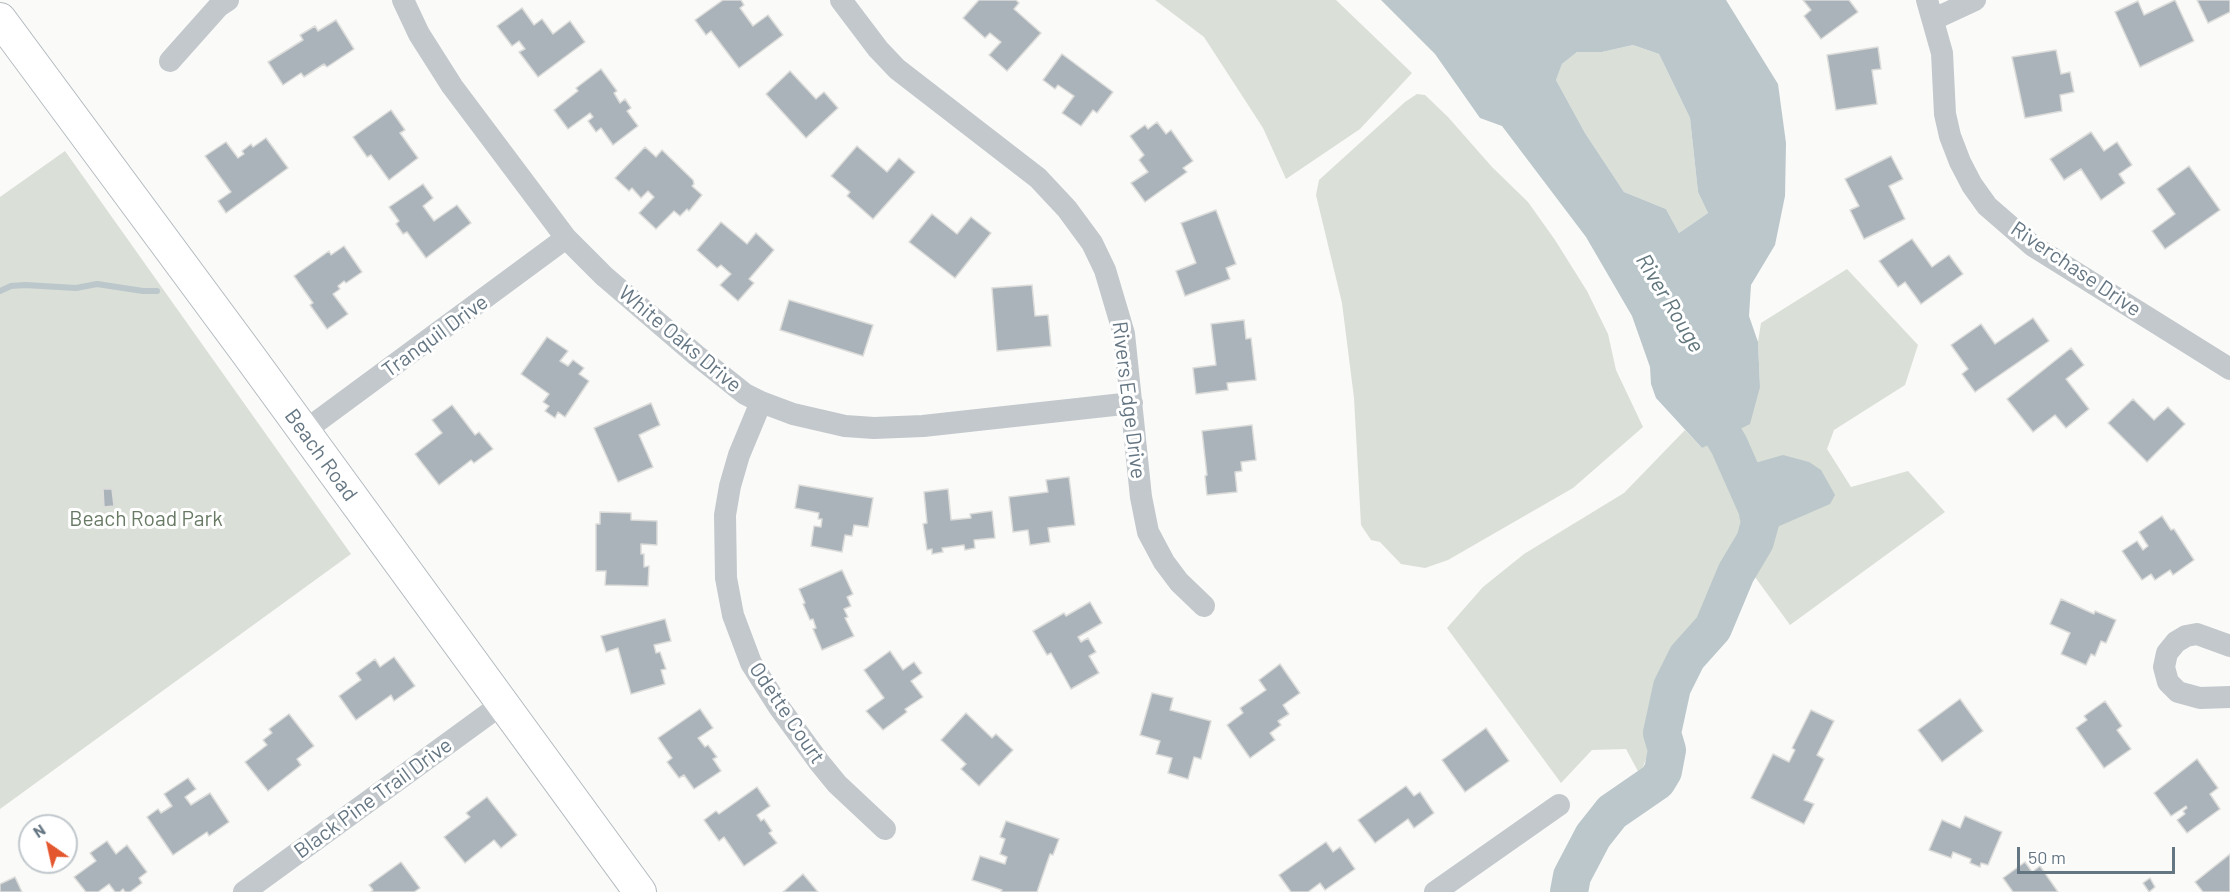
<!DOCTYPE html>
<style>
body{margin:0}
#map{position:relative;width:2230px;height:892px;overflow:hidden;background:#fafaf8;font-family:Barlow,sans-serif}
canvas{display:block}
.north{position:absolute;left:18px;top:814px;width:60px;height:60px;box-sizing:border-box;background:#fff;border:2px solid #c1c8cd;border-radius:50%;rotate:326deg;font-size:16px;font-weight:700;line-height:24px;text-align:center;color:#657683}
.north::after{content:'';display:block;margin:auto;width:21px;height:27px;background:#e4572e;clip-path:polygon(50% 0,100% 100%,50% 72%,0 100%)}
.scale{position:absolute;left:2017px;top:847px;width:158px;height:27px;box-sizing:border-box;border:3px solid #657683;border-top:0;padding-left:8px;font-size:18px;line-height:21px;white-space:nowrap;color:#657683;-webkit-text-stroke:4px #fff;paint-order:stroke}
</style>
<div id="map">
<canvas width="2230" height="892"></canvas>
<div class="north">N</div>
<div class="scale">50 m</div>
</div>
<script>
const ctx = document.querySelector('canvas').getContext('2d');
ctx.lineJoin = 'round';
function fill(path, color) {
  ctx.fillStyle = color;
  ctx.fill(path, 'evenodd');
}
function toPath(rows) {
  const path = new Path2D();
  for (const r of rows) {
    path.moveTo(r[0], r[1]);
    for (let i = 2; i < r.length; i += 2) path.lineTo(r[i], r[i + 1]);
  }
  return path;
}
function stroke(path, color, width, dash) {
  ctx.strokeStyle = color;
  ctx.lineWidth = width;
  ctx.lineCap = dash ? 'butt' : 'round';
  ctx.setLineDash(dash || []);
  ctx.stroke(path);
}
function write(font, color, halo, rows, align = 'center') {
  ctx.font = font + ' Barlow,sans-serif';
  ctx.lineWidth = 6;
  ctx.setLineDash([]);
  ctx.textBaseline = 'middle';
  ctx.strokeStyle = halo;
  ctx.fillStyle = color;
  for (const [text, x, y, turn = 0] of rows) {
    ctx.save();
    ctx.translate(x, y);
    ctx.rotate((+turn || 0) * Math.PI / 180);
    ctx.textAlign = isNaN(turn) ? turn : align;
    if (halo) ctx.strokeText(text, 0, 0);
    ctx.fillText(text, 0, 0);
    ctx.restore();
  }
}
fill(toPath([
 [1155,0,1336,0,1412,73,1360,129,1286,179,1263,128,1204,37],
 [1633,45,1659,54,1690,118,1698,192,1708,213,1679,233,1666,209,1624,192,1585,133,1556,80,1562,64,1577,52,1602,52],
 [1417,94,1425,95,1448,117,1492,167,1528,202,1555,240,1587,291,1608,334,1616,370,1643,427,1573,488,1448,560,1425,568,1401,564,1380,542,1371,540,1361,525,1354,398,1342,303,1316,195,1319,180,1405,102],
 [65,151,351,554,0,809,0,197],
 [1847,269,1918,345,1905,385,1834,430,1827,449,1851,487,1908,471,1945,512,1790,625,1755,577,1721,592,1703,628,1674,655,1655,687,1656,732,1640,775,1626,749,1592,750,1561,783,1447,628,1483,587,1524,554,1624,493,1685,430,1702,448,1760,387,1758,342,1761,323]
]), '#dadfd7');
fill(toPath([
 [1381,0,1726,0,1778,84,1786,143,1785,196,1775,245,1751,285,1749,316,1758,342,1760,387,1750,424,1702,448,1656,398,1651,384,1650,367,1632,316,1586,237,1502,126,1480,118,1435,54],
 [1633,45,1659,54,1690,118,1698,192,1708,213,1679,233,1666,209,1624,192,1585,133,1556,80,1562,64,1577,52,1602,52],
 [1783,455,1809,462,1821,470,1835,495,1830,504,1777,527,1771,533,1749,532,1747,519,1736,500,1732,478,1748,465]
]), '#bbc7cb');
stroke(toPath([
 [0,291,11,286,25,285,76,288,97,284,143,291,157,291]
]), '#bbc7cb', 6);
stroke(toPath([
 [1569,892,1572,876,1593,836,1612,812,1657,781,1663,771,1667,750,1662,733,1672,687,1687,657,1713,628,1736,573,1755,541,1760,523,1757,508,1729,445,1716,423,1711,389]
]), '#bbc7cb', 38);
const building = toPath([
 [723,0,741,0,744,5,740,8,753,26,768,15,783,35,739,68,711,31,706,35,695,20,723,0],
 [979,0,1016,0,1019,3,1014,9,1041,33,1007,71,989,55,1001,42,990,33,985,38,963,18,979,0],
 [1803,0,1849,0,1858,12,1821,39,1804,16,1811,10,1803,0],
 [2175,0,2194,41,2140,67,2115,12,2138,1,2144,15,2175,0],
 [2197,0,2230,0,2230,12,2208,23,2197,0],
 [522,8,534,25,542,19,553,34,570,21,585,42,538,77,519,52,525,49,519,41,512,46,497,26,522,8],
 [336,20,354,49,327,67,324,64,304,77,301,73,283,85,268,62,303,40,300,35,315,26,318,31,336,20],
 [1878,47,1881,69,1872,70,1877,104,1836,110,1827,55,1878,47],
 [2056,50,2061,74,2070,72,2074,92,2060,95,2062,111,2025,118,2012,57,2056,50],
 [1062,54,1113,92,1097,113,1093,110,1081,126,1062,113,1074,96,1058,85,1055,89,1043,80,1062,54],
 [601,69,617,91,614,93,620,103,625,99,631,108,627,111,638,126,613,145,601,128,596,132,588,121,593,117,590,113,568,129,554,110,578,91,576,88,601,69],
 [790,71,816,99,824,92,838,108,806,138,766,94,790,71],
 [391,110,405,130,400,133,418,158,389,180,371,155,367,157,353,137,391,110],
 [1157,122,1166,134,1171,130,1193,161,1183,168,1187,172,1145,202,1131,183,1148,172,1139,160,1144,155,1130,136,1145,125,1148,129,1157,122],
 [2091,132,2104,151,2117,142,2132,165,2119,174,2125,183,2101,200,2081,169,2064,180,2050,159,2091,132],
 [266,138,288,168,226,213,218,201,231,192,205,156,226,142,238,158,244,154,242,151,251,144,253,147,266,138],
 [857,146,887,172,899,158,915,172,873,219,847,196,850,192,831,176,857,146],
 [645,147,656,157,662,150,693,180,694,184,692,186,702,195,689,211,687,209,680,216,674,211,656,229,639,213,654,197,648,191,641,198,632,188,629,191,615,178,645,147],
 [1891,156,1903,179,1889,186,1905,219,1864,239,1850,210,1859,206,1845,179,1891,156],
 [2189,166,2220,210,2165,249,2152,231,2175,214,2157,189,2189,166],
 [423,184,433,198,423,206,434,221,457,205,471,223,426,258,407,232,403,234,396,224,399,221,389,207,423,184],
 [1216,210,1236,264,1226,268,1230,279,1185,296,1176,271,1196,263,1181,223,1216,210],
 [932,214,957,234,971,217,991,233,955,278,909,242,932,214],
 [721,222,747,244,756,233,774,250,749,279,754,283,738,301,720,285,731,274,721,265,717,268,697,250,721,222],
 [1912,239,1932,267,1949,255,1963,274,1921,304,1905,282,1898,287,1879,261,1912,239],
 [344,246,362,272,346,283,344,281,338,286,340,289,333,294,348,314,327,329,310,305,313,303,294,276,329,251,331,255,344,246],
 [1032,285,1035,316,1048,315,1051,346,997,351,992,288,1032,285],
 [789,300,873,325,863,356,780,330,789,300],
 [2033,318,2049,341,1975,392,1962,374,1968,369,1951,345,1981,324,1995,344,2033,318],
 [1244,320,1246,339,1251,338,1256,380,1227,383,1228,390,1196,394,1193,368,1216,365,1211,324,1244,320],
 [547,337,568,351,560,361,568,366,573,360,584,368,579,374,589,381,565,417,558,412,555,418,545,411,549,406,543,402,549,394,521,374,547,337],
 [2071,348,2084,365,2066,379,2089,409,2066,428,2055,415,2033,432,2007,399,2071,348],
 [2133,399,2154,420,2168,407,2185,424,2147,462,2108,423,2133,399],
 [651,403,660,425,639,435,653,467,618,482,594,428,651,403],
 [452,405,475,435,479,432,493,449,474,463,471,460,439,485,415,454,442,433,432,420,452,405],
 [1252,425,1256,460,1241,462,1242,471,1235,472,1237,492,1207,495,1205,476,1207,475,1202,431,1252,425],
 [1069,477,1075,525,1048,528,1050,542,1030,545,1028,530,1013,532,1009,497,1048,492,1046,480,1069,477],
 [799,485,873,498,868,527,854,525,852,536,845,535,842,552,811,546,814,526,821,527,822,519,818,519,819,513,795,508,799,485],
 [103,489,112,489,114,506,104,507,103,489],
 [948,489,951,520,971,518,970,514,992,511,995,538,974,540,975,548,965,550,964,545,942,548,943,552,932,554,932,549,927,550,923,524,927,523,924,492,948,489],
 [600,512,631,513,631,520,657,521,657,545,641,544,641,554,644,554,644,567,649,566,648,586,605,585,606,571,596,571,596,524,600,524,600,512],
 [2162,516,2171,530,2174,529,2194,560,2173,575,2170,570,2155,580,2151,574,2142,580,2122,551,2137,541,2143,550,2148,546,2139,532,2162,516],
 [842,570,853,594,847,597,851,606,844,609,848,617,845,618,854,636,822,650,813,629,816,628,813,619,810,620,803,604,805,603,799,589,842,570],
 [2061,599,2094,614,2095,611,2116,620,2106,643,2101,641,2095,656,2091,654,2086,665,2061,654,2070,633,2050,624,2061,599],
 [1090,602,1102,623,1078,637,1081,642,1088,638,1096,652,1089,656,1099,673,1071,689,1051,653,1047,655,1033,631,1064,613,1066,616,1090,602],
 [665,619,671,641,654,645,656,653,660,652,666,669,661,670,665,684,631,694,618,648,606,652,601,636,665,619],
 [890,651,903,670,914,662,922,673,911,681,923,697,905,709,907,712,883,730,866,711,884,698,864,670,890,651],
 [394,657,415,686,394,701,391,695,356,720,339,696,361,680,356,673,375,659,380,667,394,657],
 [1280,664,1300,693,1283,705,1289,714,1278,721,1281,725,1270,733,1275,740,1250,758,1227,725,1243,713,1240,708,1266,690,1259,680,1280,664],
 [1152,693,1173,698,1170,710,1211,721,1201,759,1194,757,1188,779,1168,773,1172,758,1156,754,1160,741,1140,735,1152,693],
 [1960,699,1983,731,1942,762,1918,730,1960,699],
 [2105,701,2122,726,2117,730,2131,749,2104,768,2076,728,2087,720,2084,716,2105,701],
 [700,709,713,728,698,738,705,747,708,745,717,757,713,759,721,771,694,789,684,775,679,778,667,762,672,758,658,738,700,709],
 [1811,710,1834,721,1817,755,1824,759,1804,800,1814,804,1804,824,1751,798,1773,754,1789,762,1795,750,1792,748,1811,710],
 [966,713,992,738,996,734,1013,750,979,786,961,769,966,764,941,740,966,713],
 [289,714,314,746,297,759,301,765,268,791,245,762,267,745,263,740,272,733,269,729,289,714],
 [1486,728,1509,761,1465,792,1442,760,1486,728],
 [2197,759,2218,788,2210,794,2220,809,2187,833,2177,820,2185,814,2183,811,2187,808,2186,806,2171,816,2154,793,2197,759],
 [188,778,196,789,185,797,191,805,210,793,229,822,209,836,207,832,173,855,147,817,158,809,161,813,172,806,164,794,188,778],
 [1406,786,1414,796,1420,792,1434,813,1414,828,1408,819,1375,843,1358,820,1406,786],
 [757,787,770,806,757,815,761,821,764,819,772,831,769,833,777,843,744,866,724,837,719,841,704,820,716,811,719,814,757,787],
 [487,797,517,835,501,848,494,840,465,863,444,837,470,817,466,813,487,797],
 [1965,816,2002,832,1988,865,1981,863,1980,867,1970,863,1971,859,1953,852,1951,858,1929,850,1942,820,1960,828,1965,816],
 [1006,821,1059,839,1053,855,1050,854,1037,892,1001,892,1002,890,972,880,980,856,1005,864,1007,857,1000,854,1005,839,1000,837,1006,821],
 [107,841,116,854,127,845,147,872,139,878,142,883,130,892,125,892,123,889,120,892,115,892,109,884,98,892,86,892,74,877,96,861,90,853,107,841],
 [1326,842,1333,852,1340,847,1355,869,1325,890,1320,883,1308,892,1291,892,1279,875,1326,842],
 [2230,854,2230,892,2203,892,2195,882,2230,854],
 [401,862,420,888,414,892,371,892,373,890,369,885,401,862],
 [2025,862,2032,872,2040,866,2058,892,2013,892,2003,878,2025,862],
 [803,874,818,892,783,892,795,881,803,874],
 [15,877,22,892,0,892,0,884,15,877],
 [2150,878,2155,887,2149,892,2143,883,2150,878]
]);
fill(building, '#aab3b9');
stroke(building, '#dcdcda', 1.5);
const secondary = toPath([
 [0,19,247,353,640,892]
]);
stroke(secondary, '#b3babf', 34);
stroke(toPath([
 [403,0,419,34,452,86,566,238,604,276,696,355,745,394,761,402,793,414,845,426,874,428,923,426,1132,403],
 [841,0,878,49,897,69,1038,178,1067,209,1092,243,1105,270,1124,334,1141,497,1148,532,1164,562,1179,582,1204,606],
 [1927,0,1942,53,1945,114,1950,136,1960,162,1972,185,1987,206,2033,246,2230,369],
 [1934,19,1975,0],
 [170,61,219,6,228,0],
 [761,402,739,455,730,486,725,515,726,578,733,615,751,663,779,707,819,762,837,784,885,829],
 [303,432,566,238],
 [2230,646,2197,634,2186,636,2176,642,2167,653,2164,667,2168,682,2178,692,2200,698,2230,697],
 [244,892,502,704],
 [1435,892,1559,805]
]), '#c3c8cc', 22);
stroke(secondary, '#fff', 32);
write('21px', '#657683', '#fff', [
 ["Riverchase Drive",2076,269,34],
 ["Tranquil Drive",435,336,-36],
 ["White Oaks Drive",680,339,40],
 ["Rivers Edge Drive",1129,400,83],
 ["Beach Road",321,455,54],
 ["Odette Court",787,713,56],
 ["Black Pine Trail Drive",373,798,-36]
]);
write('21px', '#687a64', '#fff', [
 ["Beach Road Park",146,519]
]);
write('italic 22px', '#60757c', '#fff', [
 ["River Rouge",1670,303,59]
]);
</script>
